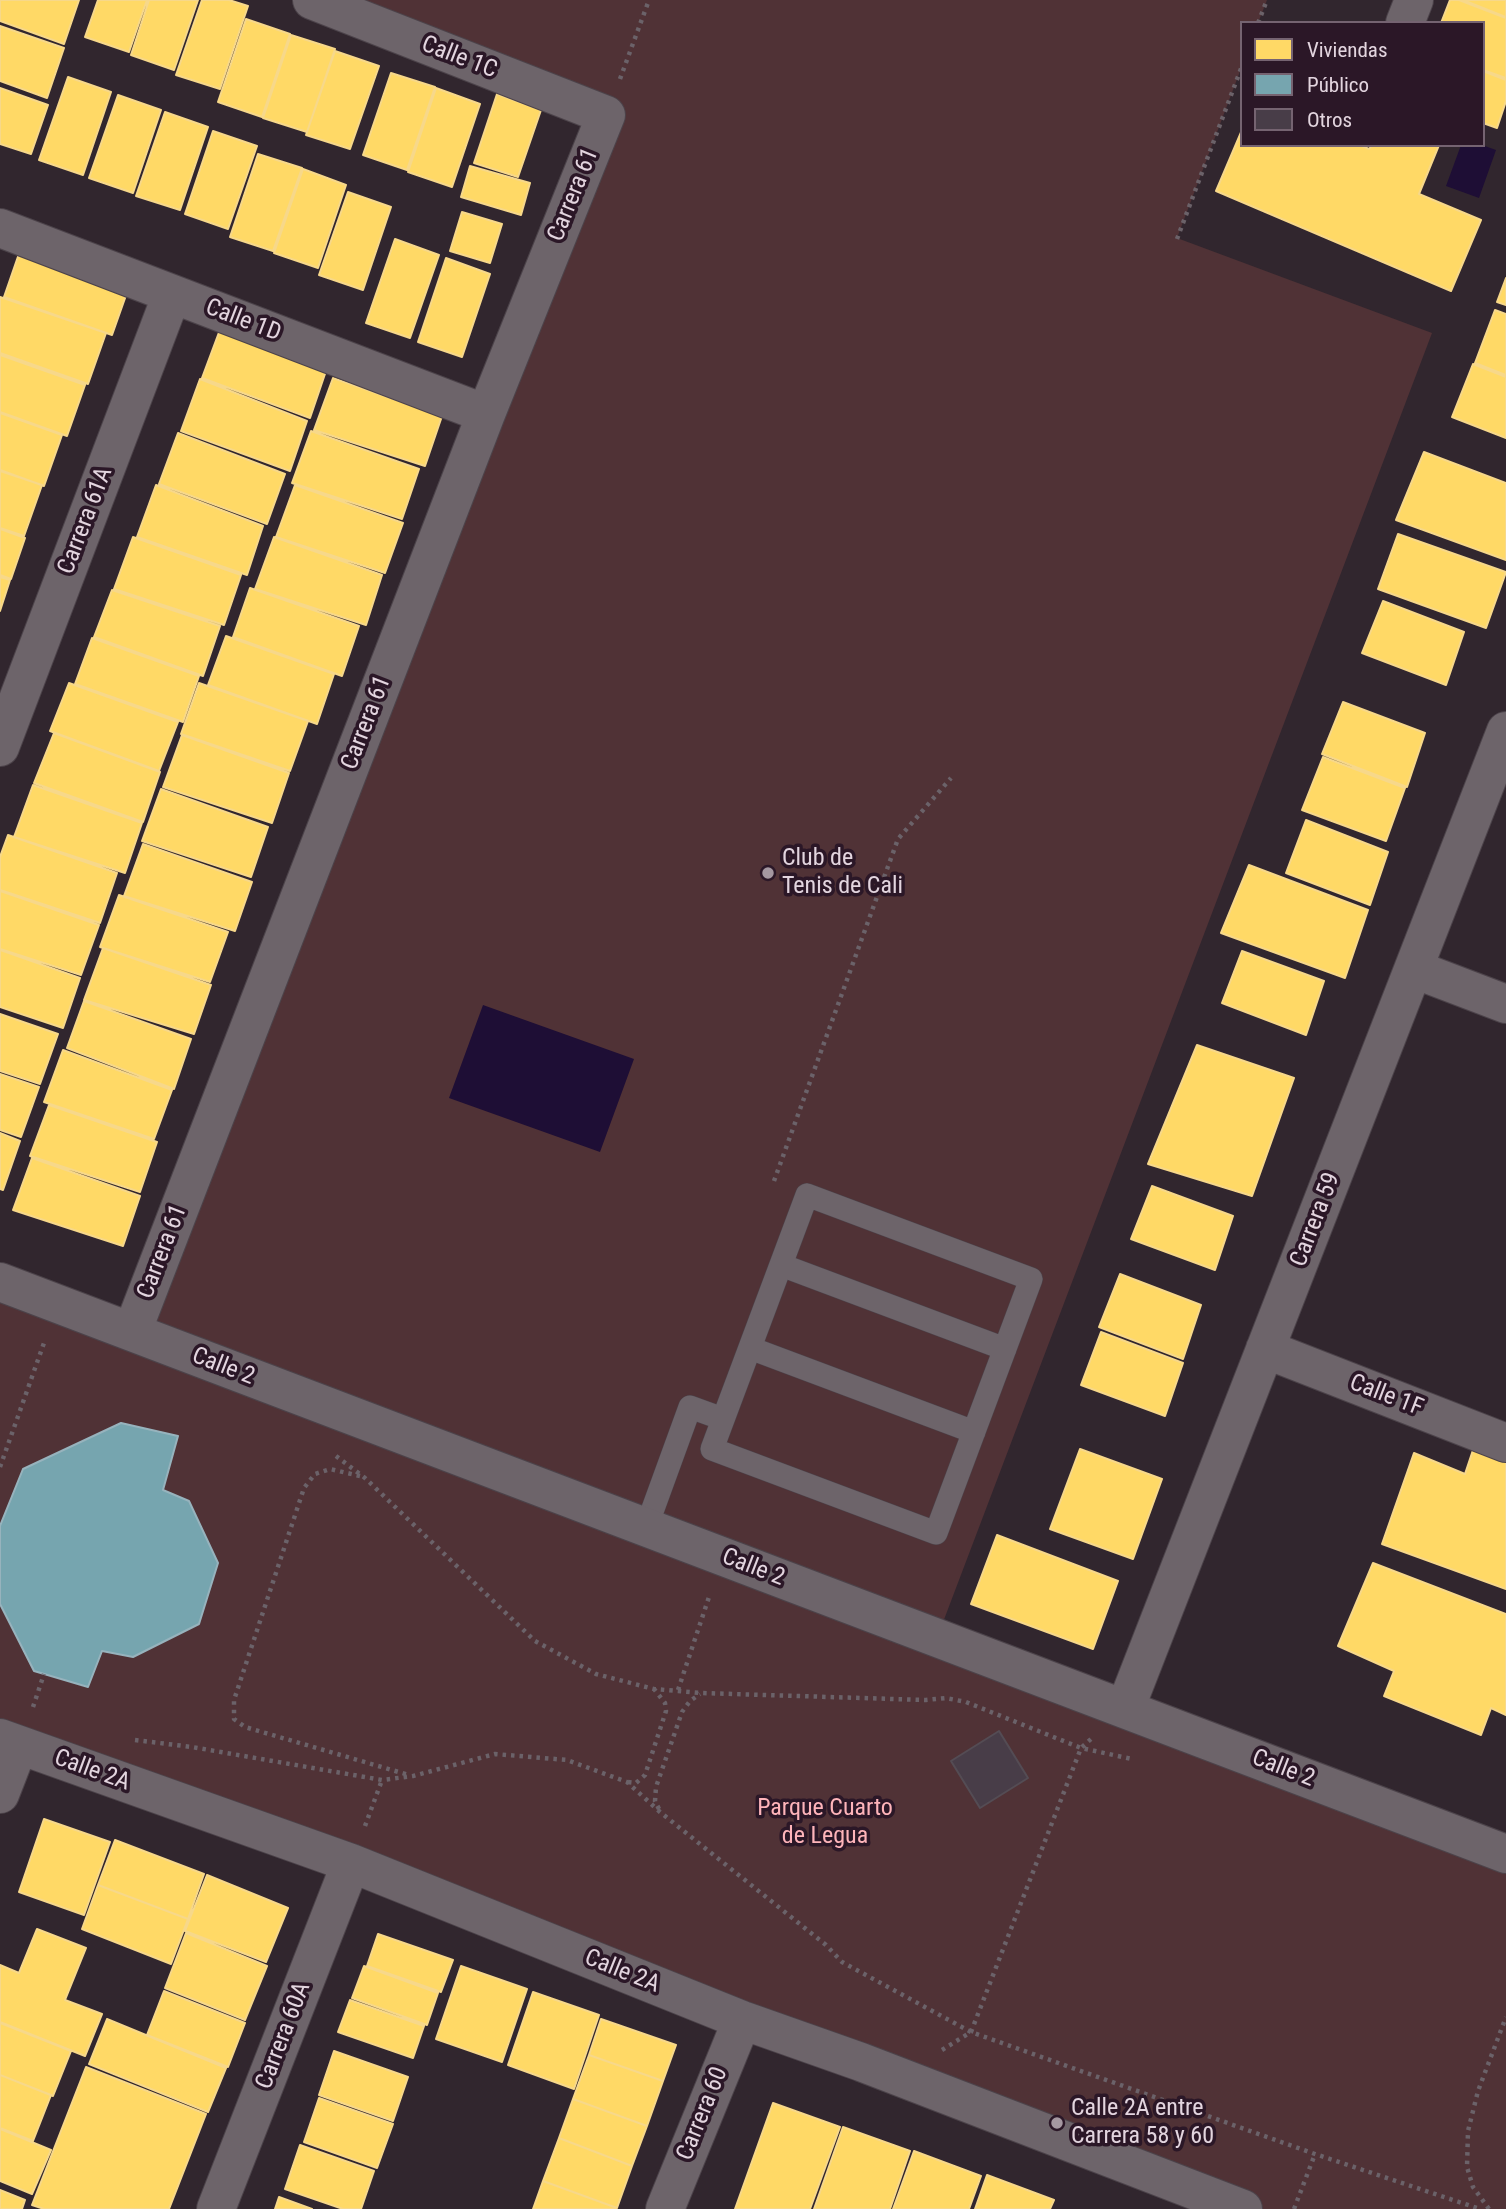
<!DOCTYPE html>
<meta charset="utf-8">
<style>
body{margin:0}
#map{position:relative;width:1506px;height:2209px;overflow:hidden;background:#31262e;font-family:"Roboto Condensed",sans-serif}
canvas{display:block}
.legend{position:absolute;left:1240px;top:21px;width:245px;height:126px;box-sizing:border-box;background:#2b1727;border:2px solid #756371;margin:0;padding:9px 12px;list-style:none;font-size:21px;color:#e3d5df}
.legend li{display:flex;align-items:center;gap:14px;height:35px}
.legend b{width:35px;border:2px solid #756371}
</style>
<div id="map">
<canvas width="1506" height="2209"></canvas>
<ul class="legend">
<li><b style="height:19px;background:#ffd966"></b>Viviendas</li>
<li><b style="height:19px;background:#76a5af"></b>Público</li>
<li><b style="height:19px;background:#483d48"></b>Otros</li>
</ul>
</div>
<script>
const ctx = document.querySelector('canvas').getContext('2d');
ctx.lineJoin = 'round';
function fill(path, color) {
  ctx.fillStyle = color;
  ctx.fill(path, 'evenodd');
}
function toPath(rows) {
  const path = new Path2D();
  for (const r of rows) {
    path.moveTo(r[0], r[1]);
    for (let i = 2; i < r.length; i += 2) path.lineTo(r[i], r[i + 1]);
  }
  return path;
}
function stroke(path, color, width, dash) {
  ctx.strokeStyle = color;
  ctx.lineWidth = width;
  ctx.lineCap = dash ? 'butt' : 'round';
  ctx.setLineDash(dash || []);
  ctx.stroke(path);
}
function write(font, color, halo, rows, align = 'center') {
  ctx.font = font + ' "Roboto Condensed",sans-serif';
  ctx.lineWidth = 7;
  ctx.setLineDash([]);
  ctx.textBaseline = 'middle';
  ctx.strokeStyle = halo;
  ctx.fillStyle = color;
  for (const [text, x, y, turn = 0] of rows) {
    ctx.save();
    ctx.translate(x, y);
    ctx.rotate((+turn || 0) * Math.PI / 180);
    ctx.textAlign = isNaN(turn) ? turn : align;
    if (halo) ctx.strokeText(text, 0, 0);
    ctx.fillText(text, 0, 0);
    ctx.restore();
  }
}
fill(toPath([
 [312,0,1267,0,1258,23,1242,23,1242,66,1177,238,1432,333,937,1638,1506,1854,1506,2209,1243,2209,0,1738,0,1282,132,1332,606,116]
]), '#503236');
fill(toPath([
 [1461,145,1482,145,1496,150,1479,198,1446,186],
 [483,1005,634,1059,600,1152,449,1098]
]), '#1e0e35');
const homes = toPath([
 [0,0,79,0,64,44,0,21,0,0],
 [98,0,147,0,129,52,85,37,98,0],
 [149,0,198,0,174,70,131,55,149,0],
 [202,0,229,0,248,6,220,89,176,75,202,0],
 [1450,0,1459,0,1506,18,1506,78,1483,70,1483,23,1441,23,1450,0],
 [1463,0,1506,0,1506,17,1463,0],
 [246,19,290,34,262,117,218,102,246,19],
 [0,26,64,48,47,98,0,81,0,26],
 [291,35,335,49,307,132,263,118,291,35],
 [335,51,379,66,350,149,306,135,335,51],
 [1483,71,1506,80,1506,101,1497,128,1483,123,1483,71],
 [391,73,435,87,407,170,363,155,391,73],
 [68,77,111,92,83,175,39,160,68,77],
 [0,88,48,105,31,154,0,144,0,88],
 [436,88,480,104,452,187,408,172,436,88],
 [497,94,541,110,518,177,474,163,497,94],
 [118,95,161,110,133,193,89,178,118,95],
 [165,112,208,127,180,210,136,196,165,112],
 [1242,130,1242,145,1360,145,1369,149,1372,145,1439,145,1419,194,1481,220,1451,291,1216,191,1242,130],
 [213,131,257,146,228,229,185,214,213,131],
 [258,154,302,168,273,251,230,237,258,154],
 [470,166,530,183,521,215,461,197,470,166],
 [303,169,346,185,318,268,274,253,303,169],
 [348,192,391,207,363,290,319,275,348,192],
 [462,212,502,224,490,263,450,251,462,212],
 [395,239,439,255,410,338,366,323,395,239],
 [22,245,130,284,112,335,4,297,22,245],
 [446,258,490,274,462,357,418,342,446,258],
 [1506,278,1506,305,1497,302,1506,278],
 [0,297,106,333,88,384,0,353,0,297],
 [1495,310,1506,314,1506,375,1475,363,1495,310],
 [221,327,327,368,310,418,202,378,221,327],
 [0,355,85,385,67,436,0,412,0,355],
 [1473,364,1506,377,1506,438,1452,417,1473,364],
 [333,378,442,416,425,466,314,430,333,378],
 [200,379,307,421,290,471,181,431,200,379],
 [0,413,62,435,44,486,0,470,0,413],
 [311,431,419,469,402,519,292,483,311,431],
 [178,433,285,474,267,524,159,484,178,433],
 [1424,452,1506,483,1506,560,1396,520,1424,452],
 [0,471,42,485,24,536,0,528,0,471],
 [156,485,263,526,247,575,137,537,156,485],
 [295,485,403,523,385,573,276,537,295,485],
 [0,529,25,538,11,579,0,575,0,529],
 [1398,534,1506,572,1486,628,1378,589,1398,534],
 [133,537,241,575,224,625,114,589,133,537],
 [274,537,382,575,366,625,255,589,274,537],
 [0,577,10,580,0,611,0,577],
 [250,588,359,626,342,676,233,637,250,588],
 [112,590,220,626,203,676,94,637,112,590],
 [1383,601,1464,632,1446,685,1362,653,1383,601],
 [226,636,334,674,317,724,208,685,226,636],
 [92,638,199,676,183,722,75,684,92,638],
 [69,683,178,722,159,771,50,731,69,683],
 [199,683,308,721,290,771,181,734,199,683],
 [1343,702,1425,733,1407,787,1322,754,1343,702],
 [54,733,160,772,143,822,34,783,54,733],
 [182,735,289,773,272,823,163,787,182,735],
 [1323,757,1405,788,1386,841,1302,810,1323,757],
 [33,785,142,823,125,873,14,837,33,785],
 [161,789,268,827,251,877,142,841,161,789],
 [1306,820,1388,852,1370,905,1286,873,1306,820],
 [8,835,117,873,100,923,0,890,0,857,8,835],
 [143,844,252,882,235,931,124,896,143,844],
 [1249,865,1368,910,1345,978,1221,933,1249,865],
 [0,891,99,925,81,975,0,949,0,891],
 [119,895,228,932,210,982,100,947,119,895],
 [103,948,211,985,194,1034,84,1000,103,948],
 [0,950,80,978,63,1028,0,1007,0,950],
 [1242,951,1324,981,1306,1035,1222,1003,1242,951],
 [84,1001,191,1039,174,1089,67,1048,84,1001],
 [0,1014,58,1034,40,1084,0,1071,0,1014],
 [1197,1045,1294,1078,1252,1196,1148,1164,1197,1045],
 [63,1050,172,1090,154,1139,44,1102,63,1050],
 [0,1074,39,1087,21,1137,0,1130,0,1074],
 [49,1105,157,1142,140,1192,30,1156,49,1105],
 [0,1133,20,1141,3,1190,0,1189,0,1133],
 [32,1158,140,1196,123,1246,13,1210,32,1158],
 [1152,1186,1233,1216,1215,1270,1131,1239,1152,1186],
 [1120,1274,1201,1305,1183,1359,1099,1327,1120,1274],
 [1101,1332,1183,1363,1165,1416,1081,1385,1101,1332],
 [1474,1447,1506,1460,1506,1589,1382,1544,1414,1453,1465,1474,1474,1447],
 [1080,1449,1162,1479,1133,1559,1050,1529,1080,1449],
 [997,1535,1118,1581,1093,1649,971,1604,997,1535],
 [1373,1563,1506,1614,1506,1715,1491,1708,1481,1735,1384,1696,1394,1671,1338,1646,1373,1563],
 [44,1819,110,1842,84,1915,19,1892,44,1819],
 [115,1840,204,1874,188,1919,98,1885,115,1840],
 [207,1875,288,1908,266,1962,185,1931,207,1875],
 [98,1885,188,1919,171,1964,82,1929,98,1885],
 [37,1929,86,1948,65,2000,102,2014,85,2056,0,2022,0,1965,19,1973,37,1929],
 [186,1933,267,1966,245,2020,165,1988,186,1933],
 [378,1934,453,1960,441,1992,367,1966,378,1934],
 [364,1966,438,1993,427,2025,352,1998,364,1966],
 [461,1966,527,1989,502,2062,436,2039,461,1966],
 [164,1991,245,2023,228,2067,147,2035,164,1991],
 [533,1992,599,2015,574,2089,508,2065,533,1992],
 [350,2000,424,2026,413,2058,338,2032,350,2000],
 [107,2019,226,2068,208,2112,89,2064,107,2019],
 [601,2019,676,2045,663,2081,589,2055,601,2019],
 [0,2023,71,2051,53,2096,0,2075,0,2023],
 [334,2051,408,2077,393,2121,319,2095,334,2051],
 [589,2055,663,2081,647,2126,573,2099,589,2055],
 [86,2067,206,2114,169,2209,44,2209,32,2205,86,2067],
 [0,2075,51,2095,33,2141,0,2128,0,2075],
 [319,2098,393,2124,377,2168,304,2142,319,2098],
 [573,2099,647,2126,632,2166,559,2138,573,2099],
 [773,2103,840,2127,810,2209,735,2209,773,2103],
 [843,2127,910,2151,890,2209,814,2209,843,2127],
 [0,2129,51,2150,32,2194,0,2181,0,2129],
 [559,2138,632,2166,617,2208,543,2181,559,2138],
 [300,2145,374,2171,361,2209,343,2209,285,2189,300,2145],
 [914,2151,981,2176,969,2209,893,2209,914,2151],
 [987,2175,1054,2200,1050,2209,975,2209,987,2175],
 [543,2181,617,2208,616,2209,533,2209,543,2181],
 [0,2190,25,2200,22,2209,0,2209,0,2190],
 [279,2197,312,2209,275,2209,279,2197]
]);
fill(homes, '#ffd966');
stroke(homes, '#f7d88a', 2);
const public = toPath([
 [121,1423,178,1436,163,1490,189,1501,218,1563,199,1624,133,1657,102,1651,88,1687,34,1671,0,1604,0,1526,23,1469,121,1423]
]);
fill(public, '#76a5af');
stroke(public, '#97b3bd', 2);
const building = toPath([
 [999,1731,1028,1778,980,1808,951,1761,999,1731]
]);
fill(building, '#483d48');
stroke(building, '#544c54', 2);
const service = toPath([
 [807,1195,1031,1279,936,1533,712,1449,807,1195],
 [781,1265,1005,1349],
 [750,1348,974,1432],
 [646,1528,690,1407,723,1419]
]);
const minor = toPath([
 [1405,23,1414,0],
 [0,228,486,414],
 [0,747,172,294],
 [1414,969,1506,1004],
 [0,1282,1506,1854],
 [132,1332,486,414,606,115,312,0],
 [1265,1349,1506,1443],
 [1125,1709,1506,731],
 [0,1738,351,1863,742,2020,861,2062,1243,2209],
 [0,1794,19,1745],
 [216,2209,351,1863],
 [665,2209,742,2020]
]);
stroke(service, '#4c434a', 24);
stroke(minor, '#4c434a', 40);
stroke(toPath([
 [1258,23,1267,0],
 [620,79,649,0],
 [1177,239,1242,66],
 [774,1181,898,839,951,778],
 [336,1456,365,1478,535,1641,596,1674,654,1689,701,1693,926,1700,946,1698,966,1702,1081,1748,1132,1759],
 [0,1467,44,1343],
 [360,1476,330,1469,315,1474,304,1488,234,1700,234,1719,245,1727,409,1775],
 [678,1690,710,1594],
 [33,1707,44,1674],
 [135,1740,192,1747,382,1780,413,1776,495,1754,567,1760,627,1782,660,1812,826,1945,842,1962,971,2032,1315,2154,1480,2209],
 [628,1782,636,1783,645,1775,666,1711,665,1703,654,1689],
 [659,1809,655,1801,656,1787,682,1712,690,1701,700,1694],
 [365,1826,382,1780],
 [942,2050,971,2032,1081,1748,1091,1739],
 [1294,2209,1315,2154],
 [1489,2209,1473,2187,1467,2167,1468,2131,1478,2091,1506,2017]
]), '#6b6269', 4.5, [3.5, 5]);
stroke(service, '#6d646a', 23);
stroke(minor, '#6d646a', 38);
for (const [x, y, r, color] of [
 [768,873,7,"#a598a1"],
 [1057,2123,7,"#a598a1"]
]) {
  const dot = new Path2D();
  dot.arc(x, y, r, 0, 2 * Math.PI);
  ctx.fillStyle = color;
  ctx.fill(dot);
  stroke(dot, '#2b1727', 2.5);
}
write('24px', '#e3d5df', '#2b1727', [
 ["Calle 1C",459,58,21],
 ["Carrera 61",574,195,-68],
 ["Calle 1D",243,321,21],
 ["Carrera 61A",86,521,-69],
 ["Carrera 61",367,723,-69],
 ["Carrera 59",1316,1220,-69],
 ["Carrera 61",163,1252,-69],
 ["Calle 2",223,1367,21],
 ["Calle 1F",1386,1396,21],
 ["Calle 2",753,1568,21],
 ["Calle 2",1283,1769,21],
 ["Calle 2A",92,1771,20],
 ["Calle 2A",622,1972,22],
 ["Carrera 60A",284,2036,-69],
 ["Carrera 60",703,2114,-68]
]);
write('24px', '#e3d5df', '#2b1727', [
 ["Club de",782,859],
 ["Tenis de Cali",782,887],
 ["Calle 2A entre",1071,2109],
 ["Carrera 58 y 60",1071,2137]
], 'left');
write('24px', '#feb4ba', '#2b1727', [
 ["Parque Cuarto",825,1809],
 ["de Legua",825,1837]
]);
</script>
